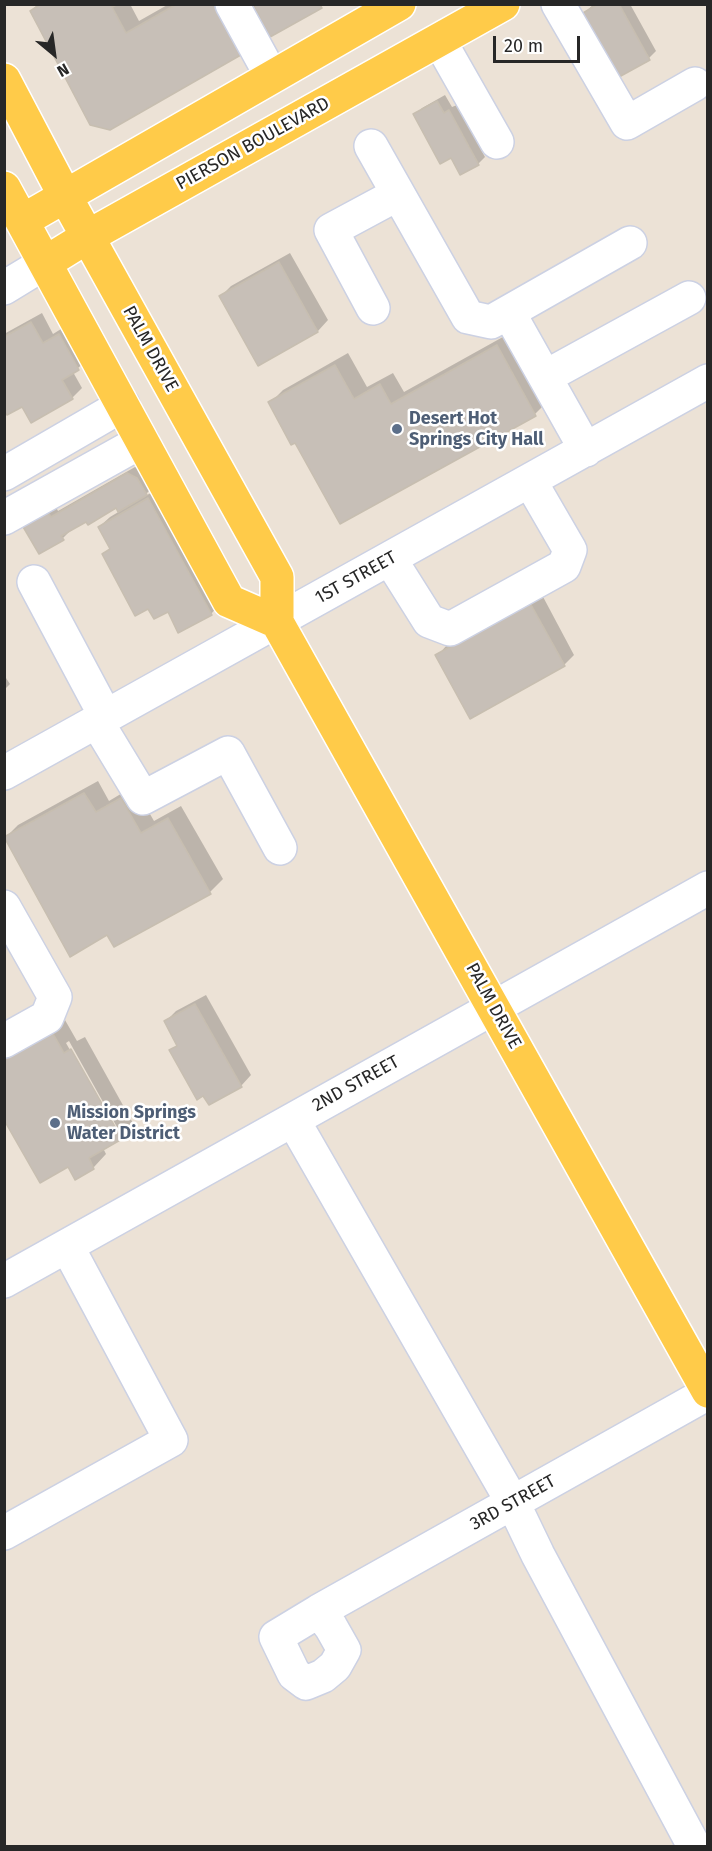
<!DOCTYPE html>
<style>
body{margin:0}
#map{position:relative;width:712px;height:1851px;overflow:hidden;background:#ece2d6;font-family:"Fira Sans",sans-serif}
canvas{display:block}
.frame{position:absolute;inset:0;border:6px solid #272727;pointer-events:none}
.north{position:absolute;left:24px;top:24px;width:60px;height:60px;-webkit-text-stroke:4px #fff;paint-order:stroke;rotate:151deg;font-size:16px;font-weight:700;line-height:24px;text-align:center;color:#272727}
.north::after{content:'';display:block;margin:auto;width:21px;height:27px;background:#272727;clip-path:polygon(50% 0,100% 100%,50% 72%,0 100%)}
.scale{position:absolute;left:493px;top:36px;width:87px;height:27px;box-sizing:border-box;border:3px solid #272727;border-top:0;padding-left:8px;font-size:18px;line-height:21px;white-space:nowrap;color:#272727;-webkit-text-stroke:4px #fff;paint-order:stroke}
</style>
<div id="map">
<canvas width="712" height="1851"></canvas>
<div class="frame"></div>
<div class="north">N</div>
<div class="scale">20 m</div>
</div>
<script>
const ctx = document.querySelector('canvas').getContext('2d');
ctx.lineJoin = 'round';
function fill(path, color) {
  ctx.fillStyle = color;
  ctx.fill(path, 'evenodd');
}
function toPath(rows) {
  const path = new Path2D();
  for (const r of rows) {
    path.moveTo(r[0], r[1]);
    for (let i = 2; i < r.length; i += 2) path.lineTo(r[i], r[i + 1]);
  }
  return path;
}
function stroke(path, color, width, dash) {
  ctx.strokeStyle = color;
  ctx.lineWidth = width;
  ctx.lineCap = dash ? 'butt' : 'round';
  ctx.setLineDash(dash || []);
  ctx.stroke(path);
}
function write(font, color, halo, rows, align = 'center') {
  ctx.font = font + ' "Fira Sans",sans-serif';
  ctx.lineWidth = 5;
  ctx.setLineDash([]);
  ctx.textBaseline = 'middle';
  ctx.strokeStyle = halo;
  ctx.fillStyle = color;
  for (const [text, x, y, turn = 0] of rows) {
    ctx.save();
    ctx.translate(x, y);
    ctx.rotate((+turn || 0) * Math.PI / 180);
    ctx.textAlign = isNaN(turn) ? turn : align;
    if (halo) ctx.strokeText(text, 0, 0);
    ctx.fillText(text, 0, 0);
    ctx.restore();
  }
}
fill(toPath([
 [38,4,130,4,139,21,169,4,239,4,110,128,31,11],
 [594,4,630,4,656,51,649,58,584,13],
 [445,95,452,107,457,105,485,157,478,164,452,156,415,115,422,108],
 [290,253,328,320,318,331,259,364,221,296,231,286],
 [42,313,53,334,69,324,89,359,73,372,82,388,72,398,4,357,4,334],
 [510,333,548,401,535,414,341,522,296,441,270,403,283,390,348,353,367,387,393,373,404,392],
 [135,467,144,471,153,487,143,497,159,489,221,603,211,614,168,610,149,607,104,554,111,547,99,527,110,517,120,511,117,506,69,530,70,531,63,538,40,552,24,525,55,505,58,511],
 [541,593,574,655,564,665,437,656,447,645],
 [4,675,10,684,4,690],
 [98,781,109,801,134,786,154,821,181,806,223,879,210,892,108,933,5,838,18,825],
 [206,995,251,1075,241,1086,171,1051,178,1044,165,1022,176,1011],
 [65,1020,77,1041,85,1037,134,1125,122,1138,103,1148,106,1154,94,1167,75,1177,69,1165,4,1117,4,1054],
 [69,1041,122,1136,119,1136,66,1043]
]), '#0003');
const building = toPath([
 [41,4,118,4,112,7,126,33,177,4,219,4,246,52,110,130,90,125,30,11,41,4],
 [253,4,320,4,322,8,270,37,253,4],
 [598,4,619,4,650,60,619,77,583,13,598,4],
 [437,101,444,113,449,110,479,165,460,175,451,158,440,164,413,114,437,101],
 [279,262,318,332,258,366,219,296,279,262],
 [31,322,43,343,59,334,79,370,62,380,73,399,31,423,22,407,7,415,4,411,4,337,31,322],
 [497,345,536,416,340,524,295,443,291,445,268,402,335,365,354,399,380,384,391,404,497,345],
 [127,473,137,478,147,495,118,512,116,508,88,525,86,522,61,536,64,540,39,554,22,525,47,511,51,517,127,473],
 [148,498,212,615,178,633,168,612,154,619,148,609,135,616,102,554,110,549,98,527,148,498],
 [530,603,565,666,470,719,435,655,530,603],
 [84,793,96,812,121,798,141,833,168,818,211,894,114,947,107,935,70,957,4,837,84,793],
 [195,1004,242,1087,209,1105,203,1096,197,1100,169,1050,177,1046,164,1021,195,1004],
 [52,1032,64,1053,71,1049,122,1139,89,1158,94,1169,75,1180,68,1167,40,1183,4,1120,4,1058,52,1032]
]);
fill(building, '#c7bfb7');
stroke(building, '#c7beb0', 1.5);
const minor = toPath([
 [232,4,272,77],
 [558,4,627,123,695,84],
 [439,40,497,142],
 [371,146,468,317,491,322,630,243],
 [4,288,45,263],
 [373,308,331,230,398,194],
 [509,313,586,450],
 [545,377,689,298],
 [4,474,123,405],
 [4,518,142,441],
 [390,559,429,621,450,629,564,566,570,550,530,481],
 [34,582,106,717],
 [97,722,143,798,228,753,280,848],
 [4,773,708,381],
 [4,907,55,997,47,1017,4,1041],
 [293,1120,513,1503,538,1555,694,1846],
 [4,1281,708,888],
 [4,1533,171,1440,67,1246],
 [319,1611,331,1627,344,1650,335,1666,323,1676,306,1683,294,1674,276,1637,319,1611,708,1393]
]);
const major = toPath([
 [4,80,65,196,277,577,277,622,708,1391],
 [4,188,229,601,277,622],
 [22,221,399,4],
 [45,263,87,237,503,4]
]);
stroke(minor, '#ccd1e3', 36);
stroke(major, '#fff', 36);
stroke(minor, '#fff', 33);
stroke(major, '#ffcb49', 33);
for (const [x, y, r, color] of [
 [397,429,6,"#5c6f8a"],
 [55,1123,6,"#5c6f8a"]
]) {
  const dot = new Path2D();
  dot.arc(x, y, r, 0, 2 * Math.PI);
  ctx.fillStyle = color;
  ctx.fill(dot);
  stroke(dot, '#fff', 2);
}
write('18px', '#272727', '#fff', [
 ["PIERSON BOULEVARD",253,144,-29],
 ["PALM DRIVE",150,349,61],
 ["1ST STREET",356,578,-29],
 ["PALM DRIVE",493,1006,61],
 ["2ND STREET",356,1084,-29],
 ["3RD STREET",513,1503,-29]
]);
write('bold 18px', '#4e5e75', '#fff', [
 ["Desert Hot",409,419],
 ["Springs City Hall",409,440],
 ["Mission Springs",67,1113],
 ["Water District",67,1134]
], 'left');
</script>
